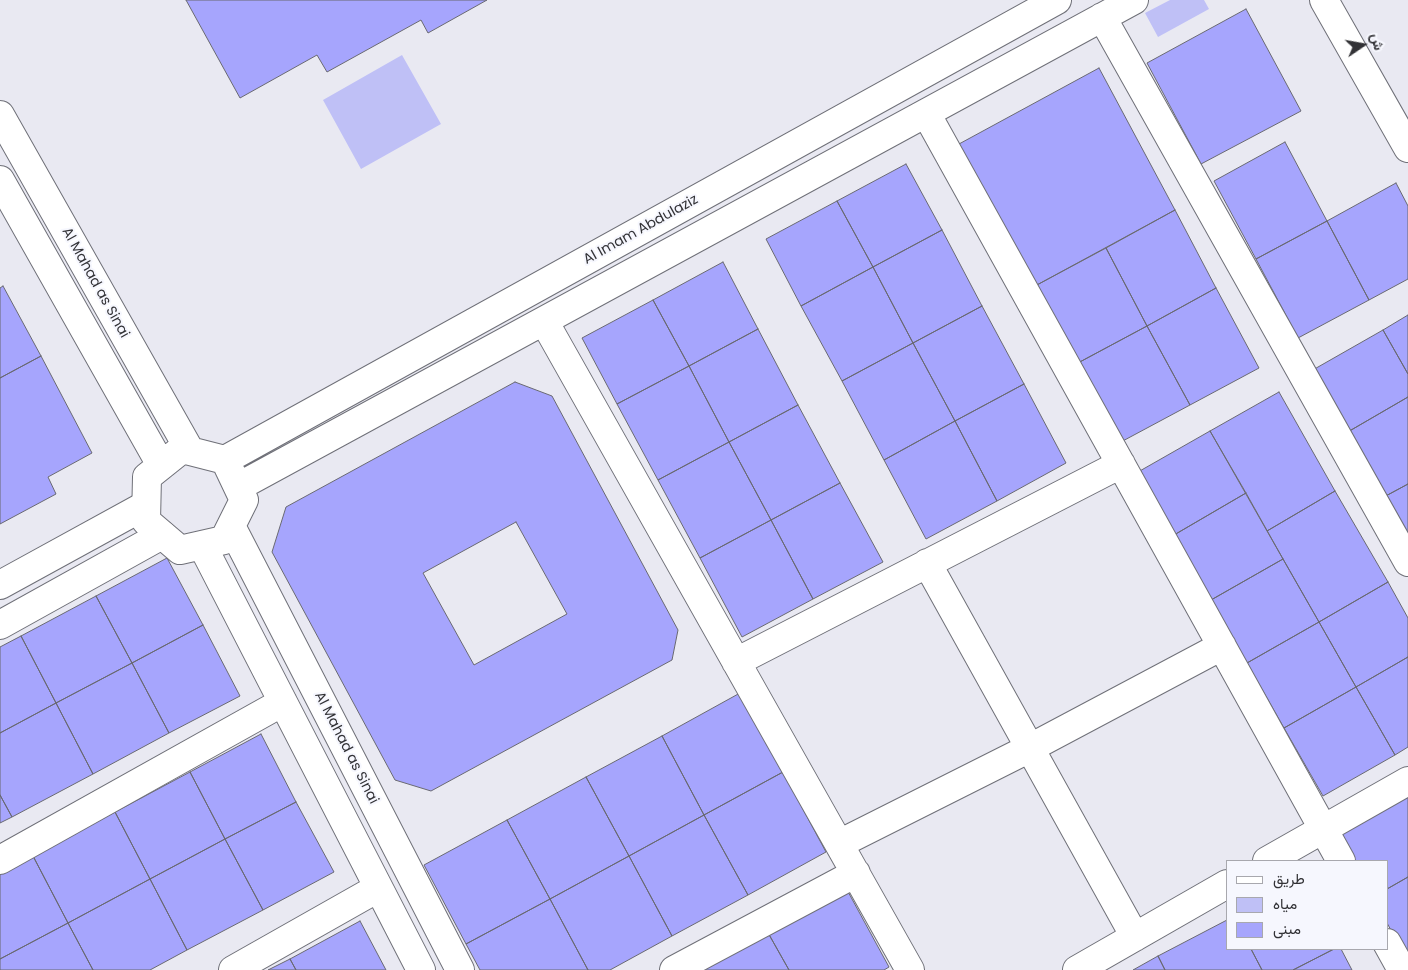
<!DOCTYPE html>
<meta charset="utf-8">
<style>
body{margin:0}
#map{position:relative;width:1408px;height:970px;overflow:hidden;background:#e9e9f2;font-family:Poppins,Vazirmatn,sans-serif}
canvas{display:block}
.legend{position:absolute;left:1226px;top:860px;width:162px;height:90px;box-sizing:border-box;background:#f6f7fe;border:1px solid #a8a8ae;margin:0;padding:6px 9px;list-style:none;font-size:15px;color:#323236}
.legend li{display:flex;align-items:center;gap:10px;height:25px}
.legend b{width:25px;border:1px solid #a8a8ae}
.north{position:absolute;left:1338px;top:20px;width:50px;height:50px;-webkit-text-stroke:4px #f6f7fe;paint-order:stroke;rotate:78deg;font-size:14px;font-weight:700;line-height:20px;text-align:center;color:#323236}
.north::after{content:'';display:block;margin:auto;width:18px;height:22px;background:#323236;clip-path:polygon(50% 0,100% 100%,50% 72%,0 100%)}
</style>
<div id="map">
<canvas width="1408" height="970"></canvas>
<ul class="legend">
<li><b style="height:6px;background:#fff"></b>طريق</li>
<li><b style="height:14px;background:#bfc0f6"></b>مياه</li>
<li><b style="height:14px;background:#a6a5fd"></b>مبنى</li>
</ul>
<div class="north">ش</div>
</div>
<script>
const ctx = document.querySelector('canvas').getContext('2d');
ctx.lineJoin = 'round';
function fill(path, color) {
  ctx.fillStyle = color;
  ctx.fill(path, 'evenodd');
}
function toPath(rows) {
  const path = new Path2D();
  for (const r of rows) {
    path.moveTo(r[0], r[1]);
    for (let i = 2; i < r.length; i += 2) path.lineTo(r[i], r[i + 1]);
  }
  return path;
}
function stroke(path, color, width, dash) {
  ctx.strokeStyle = color;
  ctx.lineWidth = width;
  ctx.lineCap = dash ? 'butt' : 'round';
  ctx.setLineDash(dash || []);
  ctx.stroke(path);
}
function write(font, color, halo, rows, align = 'center') {
  ctx.font = font + ' Poppins,sans-serif';
  ctx.lineWidth = 4;
  ctx.setLineDash([]);
  ctx.textBaseline = 'middle';
  ctx.strokeStyle = halo;
  ctx.fillStyle = color;
  for (const [text, x, y, turn = 0] of rows) {
    ctx.save();
    ctx.translate(x, y);
    ctx.rotate((+turn || 0) * Math.PI / 180);
    ctx.textAlign = isNaN(turn) ? turn : align;
    if (halo) ctx.strokeText(text, 0, 0);
    ctx.fillText(text, 0, 0);
    ctx.restore();
  }
}
fill(toPath([
 [1170,0,1204,0,1209,9,1158,37,1145,13],
 [402,55,441,124,361,169,323,100]
]), '#bfc0f6');
const building = toPath([
 [186,0,487,0,428,33,421,20,327,72,317,55,240,98,186,0],
 [1246,9,1301,111,1201,164,1147,63,1246,9],
 [1099,68,1175,210,1035,286,959,144,1099,68],
 [1285,142,1327,221,1256,259,1214,181,1285,142],
 [906,164,942,230,873,267,837,201,906,164],
 [1396,183,1408,206,1408,279,1369,300,1327,221,1396,183],
 [837,201,873,267,801,306,766,239,837,201],
 [1175,210,1216,288,1147,326,1106,248,1175,210],
 [1327,221,1369,300,1298,338,1256,259,1327,221],
 [942,230,982,306,913,343,873,267,942,230],
 [1106,248,1147,326,1076,364,1035,286,1106,248],
 [723,262,758,329,689,366,653,300,723,262],
 [873,267,913,343,842,381,801,306,873,267],
 [3,286,41,356,0,378,0,288,3,286],
 [1216,288,1259,368,1190,405,1147,326,1216,288],
 [653,300,689,366,617,404,582,338,653,300],
 [982,306,1024,384,955,421,913,343,982,306],
 [1408,315,1408,374,1383,330,1408,315],
 [1147,326,1190,405,1119,443,1076,364,1147,326],
 [758,329,798,405,729,442,689,366,758,329],
 [1383,330,1408,374,1408,397,1346,433,1311,371,1383,330],
 [913,343,955,421,884,460,842,381,913,343],
 [41,356,92,453,48,477,56,494,0,524,0,378,41,356],
 [689,366,729,442,658,480,617,404,689,366],
 [515,382,552,396,678,630,672,660,431,791,395,780,272,552,286,507,515,382],
 [516,522,567,614,474,665,423,573,516,522],
 [1024,384,1066,463,997,501,955,421,1024,384],
 [1279,392,1335,491,1267,531,1210,431,1279,392],
 [1408,397,1408,484,1382,498,1346,433,1408,397],
 [798,405,840,483,771,520,729,442,798,405],
 [955,421,997,501,926,539,884,460,955,421],
 [1210,431,1246,493,1174,535,1138,472,1210,431],
 [729,442,771,520,700,558,658,480,729,442],
 [840,483,883,562,813,599,771,520,840,483],
 [1408,484,1408,544,1382,498,1408,484],
 [1335,491,1388,582,1319,622,1267,531,1335,491],
 [1246,493,1283,559,1211,600,1174,535,1246,493],
 [771,520,813,599,742,637,700,558,771,520],
 [167,558,203,625,132,663,96,596,167,558],
 [1283,559,1319,622,1247,663,1211,600,1283,559],
 [1388,582,1408,618,1408,657,1356,687,1319,622,1388,582],
 [96,596,132,663,56,703,21,636,96,596],
 [1319,622,1356,687,1284,728,1247,663,1319,622],
 [203,625,240,696,169,733,132,663,203,625],
 [21,636,56,703,0,733,0,647,21,636],
 [1408,657,1408,747,1395,755,1356,687,1408,657],
 [132,663,169,733,93,774,56,703,132,663],
 [1356,687,1395,755,1323,796,1284,728,1356,687],
 [740,693,783,772,704,815,662,736,740,693],
 [56,703,93,774,12,817,0,795,0,733,56,703],
 [261,734,296,802,225,839,190,772,261,734],
 [662,736,704,815,629,856,586,777,662,736],
 [190,772,225,839,150,879,115,812,190,772],
 [783,772,826,852,748,895,704,815,783,772],
 [586,777,629,856,550,899,507,820,586,777],
 [0,795,12,817,0,823,0,795],
 [1408,795,1408,877,1387,889,1387,861,1352,861,1338,835,1408,795],
 [296,802,334,872,263,910,225,839,296,802],
 [115,812,150,879,68,923,33,856,115,812],
 [704,815,748,895,672,936,629,856,704,815],
 [507,820,550,899,466,944,424,865,507,820],
 [225,839,263,910,187,950,150,879,225,839],
 [33,856,68,923,0,959,0,873,33,856],
 [629,856,672,936,610,970,588,970,550,899,629,856],
 [1408,877,1408,961,1387,923,1387,889,1408,877],
 [150,879,187,950,150,970,93,970,68,923,150,879],
 [846,888,889,967,884,970,789,970,767,931,846,888],
 [550,899,588,970,480,970,466,944,550,899],
 [1227,920,1227,949,1251,949,1262,970,1165,970,1158,956,1227,920],
 [360,921,386,970,296,970,290,959,360,921],
 [68,923,93,970,0,970,0,959,68,923],
 [767,931,789,970,695,970,767,931],
 [1251,949,1334,949,1293,970,1262,970,1251,949],
 [1334,949,1341,949,1352,970,1293,970,1334,949],
 [1158,956,1165,970,1133,970,1158,956],
 [290,959,296,970,268,970,290,959]
]);
fill(building, '#a6a5fd');
stroke(building, '#696971', 1);
const street = toPath([
 [1324,0,1408,148],
 [1102,17,1408,562],
 [926,113,1341,861],
 [0,115,190,451],
 [0,180,161,465],
 [544,321,910,970],
 [182,449,225,460,244,500,224,540,180,550,146,521,147,477,182,449],
 [225,460,1057,0],
 [238,487,1134,0],
 [231,526,460,970],
 [202,545,421,970],
 [927,563,1135,937],
 [736,662,1121,464],
 [839,844,1030,748,1222,646],
 [0,860,283,702],
 [1267,861,1408,781],
 [1387,943,1402,970],
 [233,970,378,888],
 [674,970,856,873],
 [1077,970,1227,884]
]);
const secondary = toPath([
 [0,585,146,505],
 [0,625,162,535]
]);
stroke(street, '#6f7078', 30);
stroke(secondary, '#6f7078', 30);
stroke(street, '#fff', 28);
stroke(secondary, '#fff', 28);
write('14px', '#323236', '#f6f7fe', [
 ["Al Imam Abdulaziz",641,230,-29],
 ["Al Mahad as Sinai",95,283,61],
 ["Al Mahad as Sinai",346,748,63]
]);
</script>
